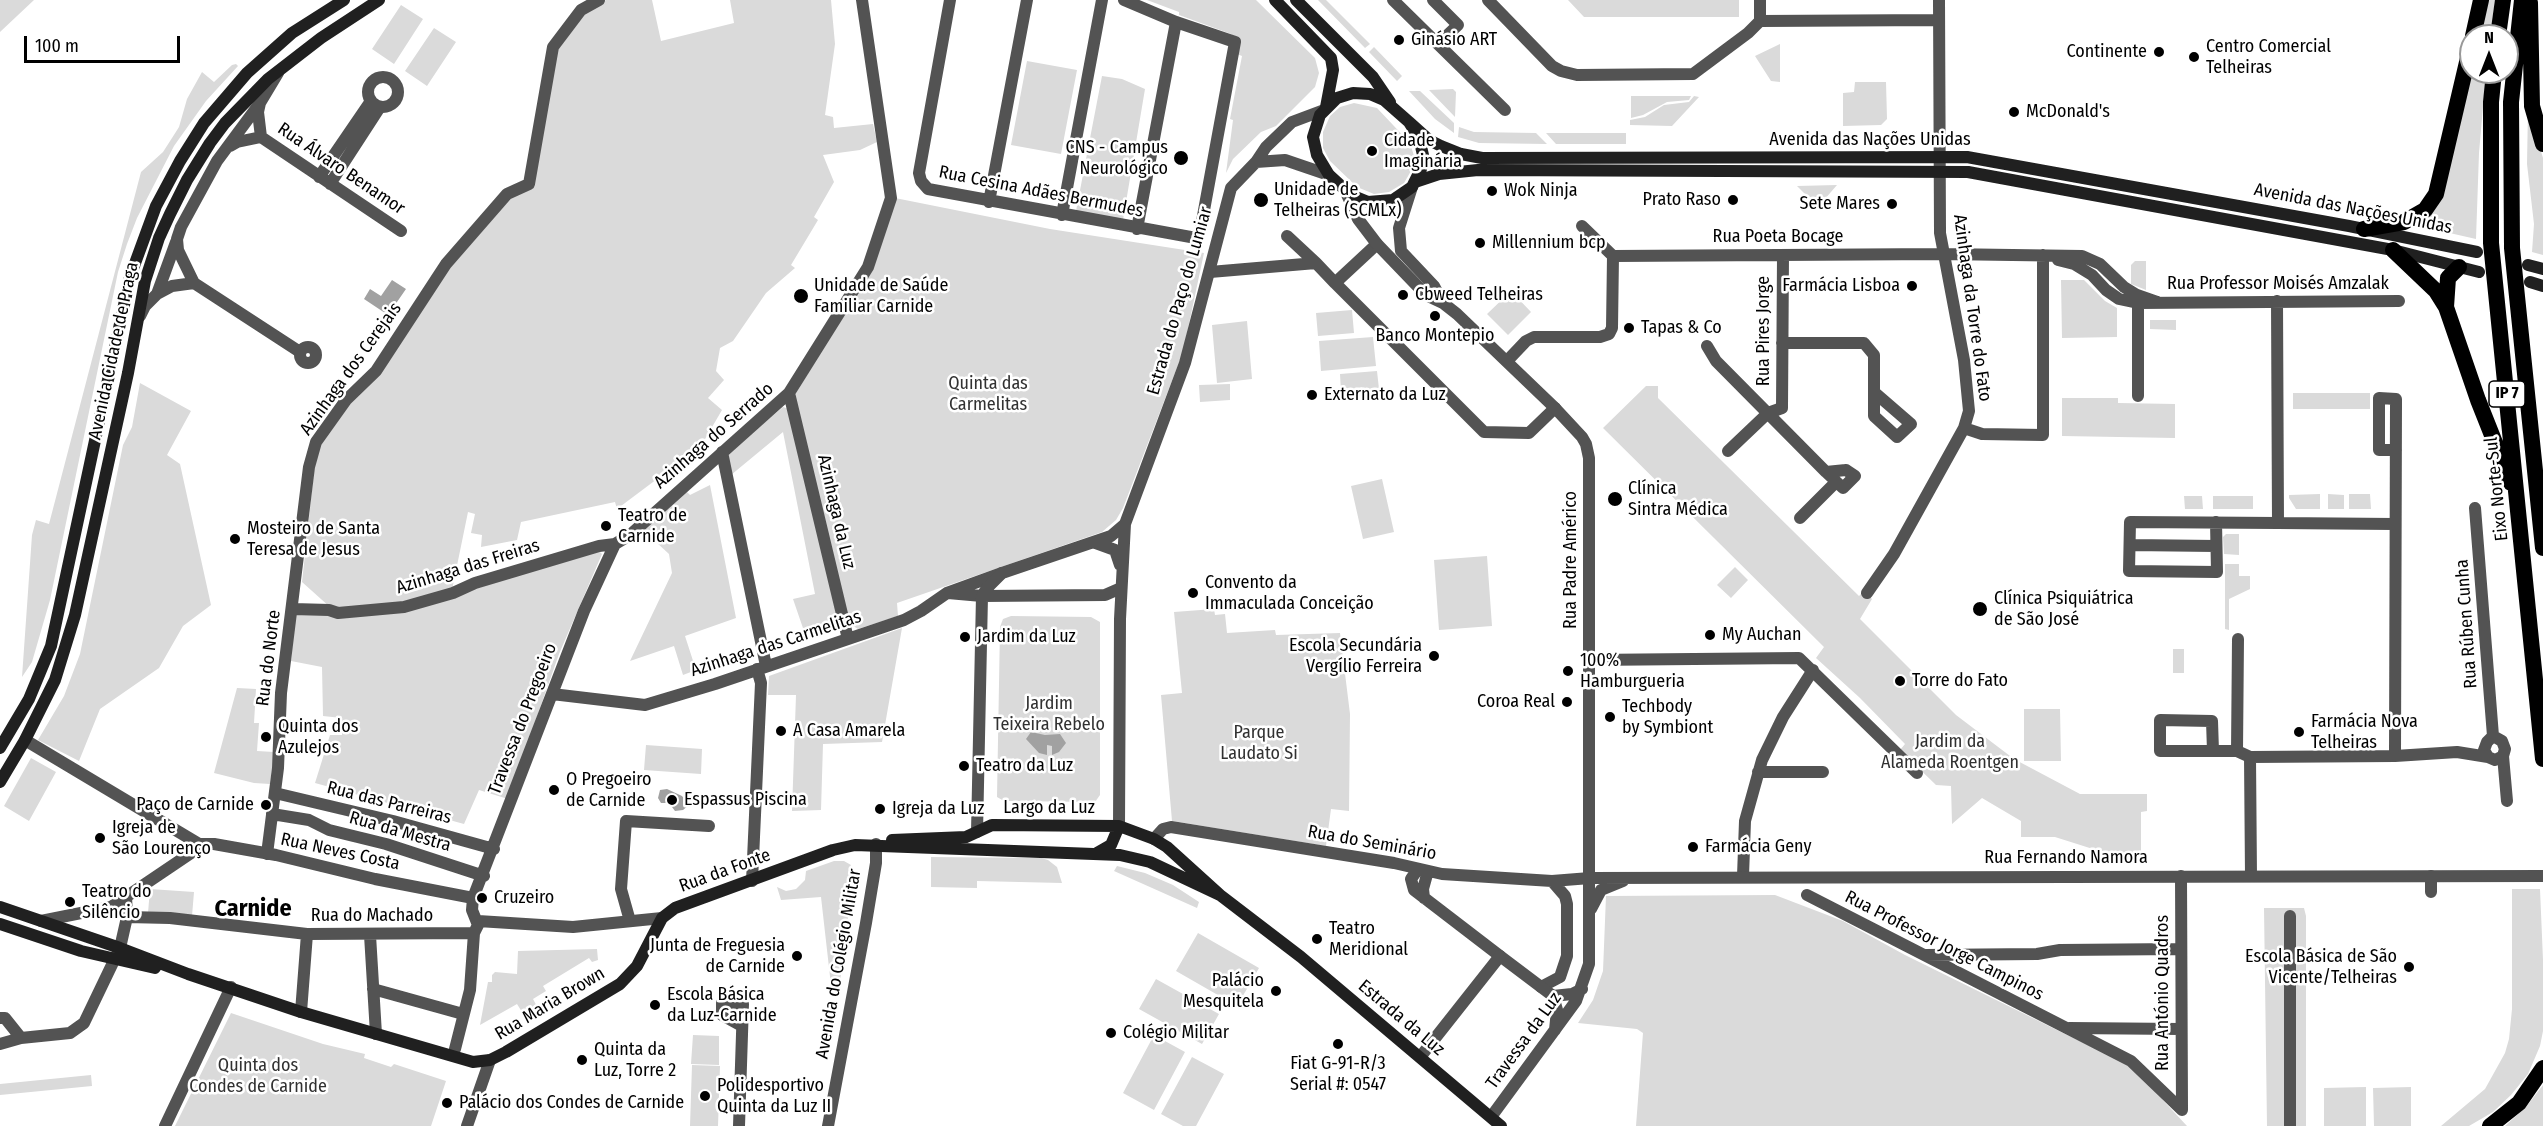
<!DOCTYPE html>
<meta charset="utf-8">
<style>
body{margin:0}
#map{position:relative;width:2543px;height:1126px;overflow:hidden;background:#fff;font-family:"Fira Sans Condensed",sans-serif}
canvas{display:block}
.north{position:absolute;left:2459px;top:24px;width:60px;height:60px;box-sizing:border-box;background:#fff;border:2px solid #999;border-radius:50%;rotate:0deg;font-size:16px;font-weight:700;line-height:24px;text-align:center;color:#000}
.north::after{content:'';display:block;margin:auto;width:21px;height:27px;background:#000;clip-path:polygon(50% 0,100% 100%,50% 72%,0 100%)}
.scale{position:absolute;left:24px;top:36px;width:156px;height:27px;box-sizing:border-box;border:3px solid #000;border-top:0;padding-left:8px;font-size:18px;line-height:21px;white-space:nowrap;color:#000;-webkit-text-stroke:4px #fff;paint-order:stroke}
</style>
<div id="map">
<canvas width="2543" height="1126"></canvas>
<div class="north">N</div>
<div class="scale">100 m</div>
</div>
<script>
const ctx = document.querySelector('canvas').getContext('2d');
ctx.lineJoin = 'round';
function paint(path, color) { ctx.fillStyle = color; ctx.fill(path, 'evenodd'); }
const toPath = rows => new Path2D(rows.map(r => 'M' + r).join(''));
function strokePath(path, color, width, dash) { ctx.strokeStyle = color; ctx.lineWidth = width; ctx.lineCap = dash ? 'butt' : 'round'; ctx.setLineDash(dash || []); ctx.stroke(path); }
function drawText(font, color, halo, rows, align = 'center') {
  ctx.font = font + ' "Fira Sans Condensed",sans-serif'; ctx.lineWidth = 5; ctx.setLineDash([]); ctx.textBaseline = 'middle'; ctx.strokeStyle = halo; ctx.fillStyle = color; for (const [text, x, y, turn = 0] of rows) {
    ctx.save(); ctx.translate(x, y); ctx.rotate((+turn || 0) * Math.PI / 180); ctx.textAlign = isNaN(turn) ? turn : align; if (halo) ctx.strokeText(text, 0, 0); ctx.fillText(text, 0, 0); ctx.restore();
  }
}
paint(toPath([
 [0,0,34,0,0,32],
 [606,0,652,0,661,41,734,23,730,0,831,0,835,44,825,115,833,117,834,128,873,124,877,142,860,150,823,155,834,182,814,217,818,220,791,265,795,268,766,293,733,341,720,348,716,371,724,380,708,398,722,410,701,446,617,509,615,502,521,522,517,540,481,547,482,535,471,533,475,514,468,512,452,590,402,605,331,608,302,582,317,444,456,259,508,199,533,186,556,49,583,14],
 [1147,0,1256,0,1315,58,1319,73,1315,87,1276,126,1261,132,1233,159,1226,173,1233,120,1230,119,1242,56,1237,54,1235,38,1231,34,1179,15,1179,12],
 [1318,0,1326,0,1370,44,1365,48],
 [1568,0,1739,0,1739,17,1584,17],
 [2488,0,2495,0,2490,36,2479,36],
 [401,5,423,19,394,64,372,49],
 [434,28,456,42,427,86,405,71],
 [1780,44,1780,82,1771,81,1755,56],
 [1374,47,1402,76,1397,81,1369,52],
 [1027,61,1077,70,1061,154,1011,145],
 [236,64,238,66,206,101,174,146,137,218,127,244,118,272,50,600,32,662,22,677,32,535,36,520,49,524,141,172,163,152,172,138,179,127,187,99,202,72,214,82,232,65],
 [2471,72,2486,72,2479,153,2476,239,2410,224,2420,220],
 [1102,76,1122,79,1145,89,1123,220,1076,211],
 [1855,82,1886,82,1887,119,1881,125,1843,126,1843,93,1854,92],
 [1453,89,1456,92,1455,117,1429,90],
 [1409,91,1420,91,1454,123,1454,133,1435,119],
 [1631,96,1691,96,1689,100,1667,102,1643,115,1631,118],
 [1694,96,1699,97,1672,126,1630,125,1630,120,1645,117,1664,105,1689,102],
 [1354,103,1377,108,1410,143,1414,156,1411,171,1404,183,1389,192,1374,194,1357,187,1330,161,1323,148,1323,132,1330,116,1340,107],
 [2528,109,2543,158,2543,255,2532,252,2534,224,2527,164],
 [1459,127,1474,132,1536,133,1547,144,1479,143,1458,137],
 [1546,133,1626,133,1626,144,1556,144],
 [1837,185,1818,207,1797,186],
 [895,198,1050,229,1204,253,1183,352,1123,508,1116,520,1102,532,897,603,898,616,858,629,847,622,795,395,868,273],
 [2135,261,2146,261,2146,290,2131,284,2131,265],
 [2061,280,2084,280,2105,301,2117,308,2117,337,2062,338],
 [1511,291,1531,312,1508,335,1487,314],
 [1352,310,1354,333,1318,336,1316,313],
 [2150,320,2176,320,2176,330,2150,329],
 [1247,321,1252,379,1217,383,1212,325],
 [1373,337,1376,366,1321,371,1319,341],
 [1377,371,1379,389,1341,391,1340,374],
 [140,383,191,411,167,455,180,464,211,605,183,626,159,668,100,709,79,761,38,740,64,696,80,654,123,445,132,427],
 [1230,384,1230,400,1200,402,1199,385],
 [1646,386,1658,386,1658,398,1859,596,1864,591,1872,599,1860,619,1956,715,2014,759,2080,794,2147,794,2147,811,2141,812,2141,860,2115,860,2115,856,2055,837,2021,837,2021,821,1982,798,1952,824,1951,786,1936,785,1900,750,1905,744,1860,698,1816,658,1824,647,1603,428],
 [2293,393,2370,393,2370,409,2293,409],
 [2062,398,2118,398,2118,403,2175,404,2175,438,2062,436],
 [783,407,789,409,840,624,805,634,793,599,815,594,783,432,731,475,727,454],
 [1382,479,1394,532,1363,539,1351,486],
 [710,485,736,618,685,636,696,670,683,675,674,646,630,661,672,573,669,554,656,542,638,534,686,491,690,495],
 [2320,494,2320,509,2296,509,2289,498,2289,495],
 [2328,494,2344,495,2344,509,2328,509],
 [2349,494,2370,494,2371,509,2349,509],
 [2184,496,2202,496,2203,509,2185,509],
 [2213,496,2253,496,2253,509,2213,509],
 [2226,534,2239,534,2239,555,2224,554,2223,537],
 [599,551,602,554,559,654,508,799,479,790,464,824,315,783,330,735,342,735,342,718,323,716,322,667,291,661,295,613,405,610],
 [1487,556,1492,626,1439,630,1434,560],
 [2225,564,2239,564,2239,576,2250,576,2250,589,2229,599,2229,630,2225,629],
 [1735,567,1748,580,1731,598,1717,585],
 [1214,609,1215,615,1225,614,1227,633,1275,630,1276,635,1340,633,1350,714,1349,811,1331,809,1326,846,1172,821,1161,695,1182,693,1174,612],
 [1011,616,1091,617,1100,622,1100,795,1095,802,1004,801,997,797,1000,627,1003,619],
 [902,628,882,742,823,744,821,810,792,811,796,695,768,695,769,676],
 [2173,649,2184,649,2184,673,2173,673],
 [237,688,256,689,254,723,259,723,257,751,274,752,270,784,254,783,214,773],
 [2024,709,2060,709,2061,761,2024,761],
 [646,745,702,749,701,774,644,770],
 [31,758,56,772,29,821,4,806],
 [931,857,1041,858,1048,860,1057,867,1062,883,977,881,977,888,931,887],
 [834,861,844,861,851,865,849,868,857,885,840,947,842,969,838,992,832,994,821,897,781,900,777,887,786,891,796,889,805,880,806,871],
 [1117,866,1145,873,1173,885,1199,902,1197,908,1114,871],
 [150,889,194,892,192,916,148,913],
 [2512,889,2540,889,2543,960,2543,1031,2540,1046,2528,1074,2511,1095,2493,1112,2469,1126,2441,1126,2485,1089,2505,1053,2509,1039,2512,1009],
 [1775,895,1843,921,1905,955,2132,1067,2187,1126,1636,1126,1643,1033,1637,1029,1578,1023,1593,1000,1603,971,1606,896],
 [2264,908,2304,908,2306,916,2306,1126,2267,1126],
 [1198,933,1259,968,1237,1006,1176,971],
 [597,949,598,960,592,962,589,958,543,986,546,991,533,999,540,1012,527,1020,517,1004,480,1025,488,982,492,982,492,975,495,972,517,974,518,951],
 [1156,979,1219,1014,1202,1044,1139,1009],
 [231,1013,323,1044,365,1054,364,1058,391,1067,394,1064,446,1081,431,1126,175,1126],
 [693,1035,719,1036,719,1065,691,1064],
 [1154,1035,1185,1052,1154,1110,1123,1093],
 [1192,1057,1224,1074,1196,1126,1183,1126,1161,1114],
 [692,1065,720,1066,718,1126,690,1126],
 [91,1075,92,1086,0,1095,0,1084],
 [2543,1085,2543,1126,2505,1126,2526,1107],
 [2366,1087,2366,1126,2324,1126,2324,1088],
 [2411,1087,2411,1126,2374,1126,2373,1088]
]), '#dadada');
paint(toPath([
 [392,280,406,289,388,315,364,299,370,289,381,296],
 [1031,732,1045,735,1060,734,1066,743,1059,752,1052,755,1052,746,1047,745,1047,755,1039,753,1026,739],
 [667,789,682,796,689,805,683,810,675,811,669,803,661,803,658,798,660,790]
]), '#a1a1a1');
strokePath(toPath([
 [950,0,919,173,921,181,928,189,1196,238,1200,232,1235,42,1176,22,1124,0],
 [1393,0,1505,110],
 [1433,0,1458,25,1438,44],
 [1488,0,1552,66,1561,71,1577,75,1693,74,1748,33,1760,21],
 [1760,0,1760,21],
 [1760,21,1939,20],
 '368 92a15 15 0 1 1 30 0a15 15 0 1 1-30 0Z',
 [261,137,401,231],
 [230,146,237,142,261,137,258,112,260,103,278,73],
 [319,177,371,101],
 [330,184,380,107],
 [989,202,1027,0],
 [1062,215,1102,0],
 [1582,226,1613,256,1943,254,2082,256,2100,264,2124,287,2137,295,2157,302],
 [1137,229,1176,22],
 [1287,236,1316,263],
 [2058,260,2074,264,2092,275,2106,290,2119,299,2138,303,2399,301],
 [1210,272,1316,263,1335,283,1377,244],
 [194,283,300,352],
 [1335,283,1484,432,1529,433,1555,408],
 [157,294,176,242],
 [2277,301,2278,523],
 [140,316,145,306,157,294,172,286,194,283,178,250,177,239,181,227,217,161,260,103],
 [1782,343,1864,343,1874,355,1874,416,1897,437,1911,424,1874,392],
 [1707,346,1716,361,1826,472],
 '300 355a8 8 0 1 1 16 0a8 8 0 1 1-16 0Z',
 [1507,361,1526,341,1534,337,1600,337,1609,334,1612,328,1613,256],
 [789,393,848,639],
 [2138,396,2138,303],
 [1964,428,1982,434,2043,435,2043,255],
 [1728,451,1768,413,1782,408,1783,256],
 [722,452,766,666],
 [1846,470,1855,476,1843,488,1826,472,1846,470],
 [2475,508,2493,736],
 [1800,518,1836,482],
 [2216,522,2217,572,2129,571,2130,522,2278,523,2394,524],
 [2130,545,2216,546],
 [948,593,982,596],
 [1867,593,1894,554,1964,428,1969,411,1964,360,1940,233,1939,0],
 [293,609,329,610,338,613,404,607,453,593,475,583,599,546,615,544,630,535,789,393,868,267,891,198,862,0],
 [1589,660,1799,658,1917,773],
 [552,694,645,705,715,684,904,620,921,611,947,593,1002,573],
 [2493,736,2502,741,2505,749,2503,756,2495,760,2488,757,2484,750,2487,742,2493,736],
 [25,740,199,844],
 [2213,751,2212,721,2160,720,2160,751,2237,751,2250,757,2395,756,2457,752,2488,757],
 [2237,751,2238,639],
 [2395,756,2396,399,2379,398,2379,450,2396,450],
 [2503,756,2507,801],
 [2250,757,2251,876],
 [1758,772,1823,772],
 [275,793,393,821,494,849],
 [272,814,309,820,329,830,386,844,484,876],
 [1154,839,1163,829,1171,827,1394,863,1442,874,1552,881,1590,878],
 [199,844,214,844,276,855,375,879,473,898],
 [267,854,278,768,281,693,309,467,316,442,346,400,376,371,446,264,507,194,529,184,553,47,581,10,599,0],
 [1418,869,1411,879,1414,890,1500,956],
 [1743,876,1745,821,1762,760,1783,717,1813,670],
 [2181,876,2182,1110],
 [2431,876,2431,892],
 [752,881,761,683,757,669],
 [1807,895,2131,1061,2182,1110],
 [1424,898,1423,889,1428,871],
 [127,917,170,918,307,934,474,933],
 [41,921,111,907,194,851,199,844],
 [478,921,573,927,662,918],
 [630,921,621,889,626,821,709,826],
 [370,935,376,1034],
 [1925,955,2037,954,2060,950,2180,949],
 [1541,987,1560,977,1567,956,1567,904,1565,896,1552,881],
 [373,989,463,1014],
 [301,1012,307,934],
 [0,1018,5,1018,21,1038],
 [2069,1028,2181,1029],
 [0,1044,21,1038,70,1033,84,1023,120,948,127,917,126,896],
 [455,1049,470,990,474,933,478,925,472,910,473,898,584,611,615,544],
 [165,1126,231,987],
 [467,1126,490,1060],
 [739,1126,743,1004,722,1003,722,1015,742,1026],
 [2290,1126,2290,916]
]), '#535353', 12);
strokePath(toPath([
 [1256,162,1285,160,1329,175],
 [1412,187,1399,228,1401,251,1434,286,1443,303],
 [1345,190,1358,219,1377,244,1426,295,1443,303,1457,314,1555,408,1582,437,1586,444,1589,458,1589,964,1576,1001,1491,1117],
 [1093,542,1115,550,1120,565],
 [982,596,1105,595,1121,588],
 [1119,826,1120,619,1125,524,1185,363,1231,188,1256,162,1266,147,1292,122,1324,110],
 [977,832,982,596,987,588,1002,573,1111,536,1125,524],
 [1590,878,2543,876],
 [1591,909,1601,890,1623,881],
 [1553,996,1557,1010,1555,1030],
 [1553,996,1572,994,1582,989],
 [1421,1056,1500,956,1553,996],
 [828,1126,866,923,876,863,876,844]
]), '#535353', 12);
strokePath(toPath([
 [1275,0,1331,58,1333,70,1326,107],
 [1296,0,1373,77,1390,102],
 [1353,93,1370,94,1384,100,1409,122,1419,138,1423,155,1421,169,1412,187,1393,200,1368,202,1351,195,1329,175,1317,155,1313,137,1320,115,1337,98,1353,93],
 [1409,122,1429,140,1441,146,1461,154,1482,158,1967,157,2349,226,2477,252],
 [1415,182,1439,174,1478,170,1968,172,2393,250,2479,272],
 [2528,265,2543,269],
 [2530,282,2543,286],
 [0,748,29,699,51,646,130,277,156,206,180,161,204,123,247,73,292,33,344,0],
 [0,782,25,740,55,680,75,615,128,373,145,281,159,238,170,214,187,180,210,143,225,123,268,79,321,38,379,0],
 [892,840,966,837,992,825,1119,826,1154,839,1167,847,1220,895,1301,957,1501,1126],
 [1097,853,1111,845,1119,826],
 [0,907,120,948,188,974,301,1012,473,1062,490,1060,506,1052,620,984,637,966,662,918,675,908,833,850,855,845,1120,855,1150,862,1220,895],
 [0,924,81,951,155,968]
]), '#202020', 12);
strokePath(toPath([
 [2522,0,2511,102,2512,248,2543,548],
 [2530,3,2532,106,2543,144],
 [2473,36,2481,0],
 [2498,36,2503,0],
 [2494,72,2491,102,2491,243,2543,759],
 [2364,229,2404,222,2425,210,2436,194,2471,45],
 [2393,250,2436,291,2446,307,2478,400,2511,483],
 [2446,307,2448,278,2459,267],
 [2490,1126,2519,1103,2543,1068]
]), '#000', 16);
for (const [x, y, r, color] of [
 [1399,40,6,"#000"],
 [2159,52,6,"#000"],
 [2194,57,6,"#000"],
 [2014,112,6,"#000"],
 [1372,151,6,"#000"],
 [1181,158,8,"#000"],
 [1492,191,6,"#000"],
 [1261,200,8,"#000"],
 [1733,200,6,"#000"],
 [1892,204,6,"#000"],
 [1480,243,6,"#000"],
 [1912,286,6,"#000"],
 [1403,295,6,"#000"],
 [801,296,8,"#000"],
 [1435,316,6,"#000"],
 [1629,328,6,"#000"],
 [1312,395,6,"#000"],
 [1615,499,8,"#000"],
 [606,526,6,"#000"],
 [235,539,6,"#000"],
 [1193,593,6,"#000"],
 [1980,609,8,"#000"],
 [1710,635,6,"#000"],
 [965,637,6,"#000"],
 [1434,656,6,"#000"],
 [1568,671,6,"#000"],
 [1900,681,6,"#000"],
 [1567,702,6,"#000"],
 [1610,717,6,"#000"],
 [781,731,6,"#000"],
 [2299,732,6,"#000"],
 [266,737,6,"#000"],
 [964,766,6,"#000"],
 [554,790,6,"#000"],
 [672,800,6,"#000"],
 [266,805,6,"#000"],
 [880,809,6,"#000"],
 [100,838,6,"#000"],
 [1693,847,6,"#000"],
 [482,898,6,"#000"],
 [70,902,6,"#000"],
 [1317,939,6,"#000"],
 [797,956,6,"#000"],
 [2409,967,6,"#000"],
 [1276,991,6,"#000"],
 [655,1005,6,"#000"],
 [1111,1033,6,"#000"],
 [1338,1044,6,"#000"],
 [582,1060,6,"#000"],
 [705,1096,6,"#000"],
 [447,1103,6,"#000"]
]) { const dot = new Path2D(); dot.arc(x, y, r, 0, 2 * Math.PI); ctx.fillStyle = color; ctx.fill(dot); strokePath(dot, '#fff', 2); }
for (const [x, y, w] of [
 [2507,394,36]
]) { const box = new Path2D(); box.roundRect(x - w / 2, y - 13, w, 26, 4.5); ctx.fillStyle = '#fff'; ctx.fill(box); strokePath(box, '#000', 1.5); }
drawText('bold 16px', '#000', null, [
 ["IP 7",2507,394]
]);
drawText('18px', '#000', '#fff', [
 ["Ginásio ART",1411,40],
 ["Centro Comercial",2206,47],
 ["Telheiras",2206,68],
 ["Continente",2147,52,"right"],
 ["McDonald's",2026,112],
 ["Cidade",1384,141],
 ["Imaginária",1384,162],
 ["CNS - Campus",1168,148,"right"],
 ["Neurológico",1168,169,"right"],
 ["Unidade de",1274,190],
 ["Telheiras (SCMLx)",1274,211],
 ["Wok Ninja",1504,191],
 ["Prato Raso",1721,200,"right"],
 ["Sete Mares",1880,204,"right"],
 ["Millennium bcp",1492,243],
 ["Unidade de Saúde",814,286],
 ["Familiar Carnide",814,307],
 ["Farmácia Lisboa",1900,286,"right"],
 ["Cbweed Telheiras",1415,295],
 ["Tapas & Co",1641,328],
 ["Banco Montepio",1435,336,"center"],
 ["Externato da Luz",1324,395],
 ["Clínica",1628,489],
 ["Sintra Médica",1628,510],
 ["Teatro de",618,516],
 ["Carnide",618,537],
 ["Mosteiro de Santa",247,529],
 ["Teresa de Jesus",247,550],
 ["Convento da",1205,583],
 ["Immaculada Conceição",1205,604],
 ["Clínica Psiquiátrica",1994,599],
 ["de São José",1994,620],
 ["My Auchan",1722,635],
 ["Jardim da Luz",977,637],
 ["Escola Secundária",1422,646,"right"],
 ["Vergílio Ferreira",1422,667,"right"],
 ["100%",1580,661],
 ["Hamburgueria",1580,682],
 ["Torre do Fato",1912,681],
 ["Coroa Real",1555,702,"right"],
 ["Techbody",1622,707],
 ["by Symbiont",1622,728],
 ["Farmácia Nova",2311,722],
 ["Telheiras",2311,743],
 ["Quinta dos",278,727],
 ["Azulejos",278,748],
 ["A Casa Amarela",793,731],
 ["Teatro da Luz",976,766],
 ["O Pregoeiro",566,780],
 ["de Carnide",566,801],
 ["Espassus Piscina",684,800],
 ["Paço de Carnide",254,805,"right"],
 ["Igreja da Luz",892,809],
 ["Igreja de",112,828],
 ["São Lourenço",112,849],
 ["Farmácia Geny",1705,847],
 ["Teatro do",82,892],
 ["Silêncio",82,913],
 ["Cruzeiro",494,898],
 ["Teatro",1329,929],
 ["Meridional",1329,950],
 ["Junta de Freguesia",785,946,"right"],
 ["de Carnide",785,967,"right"],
 ["Escola Básica de São",2397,957,"right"],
 ["Vicente/Telheiras",2397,978,"right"],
 ["Palácio",1264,981,"right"],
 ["Mesquitela",1264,1002,"right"],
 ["Escola Básica",667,995],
 ["da Luz-Carnide",667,1016],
 ["Colégio Militar",1123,1033],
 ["Quinta da",594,1050],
 ["Luz, Torre 2",594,1071],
 ["Fiat G-91-R/3",1338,1064,"center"],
 ["Serial #: 0547",1338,1085,"center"],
 ["Polidesportivo",717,1086],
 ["Quinta da Luz II",717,1107],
 ["Palácio dos Condes de Carnide",459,1103]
], 'left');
drawText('18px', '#000', '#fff', [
 ["Avenida das Nações Unidas",1870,140],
 ["Rua Álvaro Benamor",341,169,34],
 ["Rua Cesina Adães Bermudes",1041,192,11],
 ["Avenida das Nações Unidas",2353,209,11],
 ["Rua Poeta Bocage",1778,237],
 ["Rua Professor Moisés Amzalak",2278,284],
 ["Estrada do Paço do Lumiar",1180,301,-74],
 ["Azinhaga da Torre do Fato",1972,308,82],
 ["Rua Pires Jorge",1764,331,-90],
 ["Avenida Cidade de Praga",114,351,-78],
 ["Azinhaga dos Cerejais",351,369,-54],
 ["Azinhaga do Serrado",714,436,-41],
 ["Eixo Norte-Sul",2497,489,-96],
 ["Azinhaga da Luz",836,512,77],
 ["Rua Padre Américo",1571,560,-90],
 ["Azinhaga das Freiras",468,567,-17],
 ["Rua Rúben Cunha",2467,624,-94],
 ["Azinhaga das Carmelitas",776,644,-18],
 ["Rua do Norte",269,658,-83],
 ["Travessa do Pregoeiro",523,719,-69],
 ["Rua das Parreiras",389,803,14],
 ["Largo da Luz",1049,808],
 ["Rua da Mestra",400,832,16],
 ["Rua do Seminário",1372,843,10],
 ["Rua Neves Costa",340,852,12],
 ["Rua Fernando Namora",2066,858],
 ["Rua da Fonte",725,871,-20],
 ["Rua do Machado",372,916],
 ["Rua Professor Jorge Campinos",1944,946,27],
 ["Avenida do Colégio Militar",839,964,-80],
 ["Rua António Quadros",2163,993,-90],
 ["Rua Maria Brown",550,1004,-31],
 ["Estrada da Luz",1401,1018,40],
 ["Travessa da Luz",1524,1041,-54]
]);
drawText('18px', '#313131', '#fff', [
 ["Quinta das",988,384],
 ["Carmelitas",988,405],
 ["Jardim",1049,704],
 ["Teixeira Rebelo",1049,725],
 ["Parque",1259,733],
 ["Laudato Si",1259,754],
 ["Jardim da",1950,742],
 ["Alameda Roentgen",1950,763],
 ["Quinta dos",258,1066],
 ["Condes de Carnide",258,1087]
]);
drawText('bold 24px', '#000', '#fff', [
 ["Carnide",253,909]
]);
</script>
